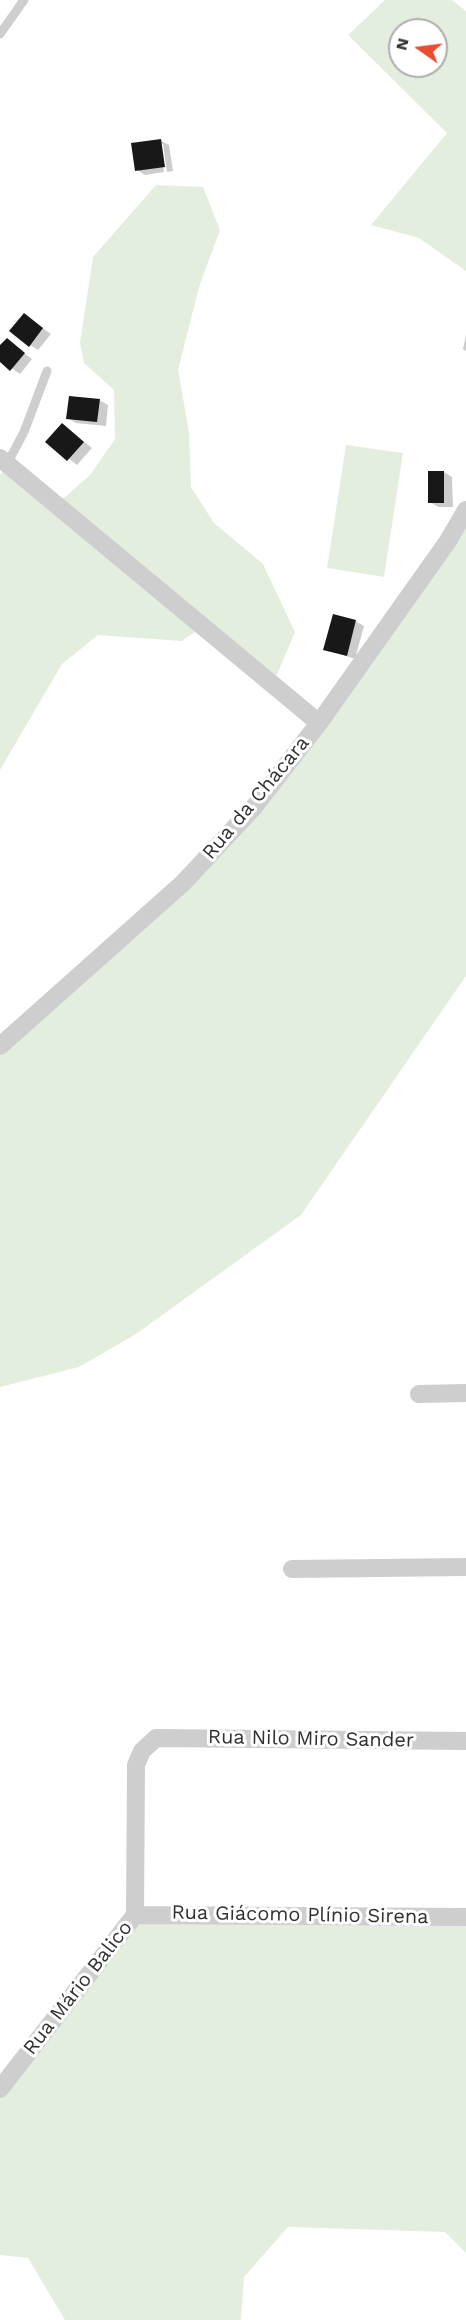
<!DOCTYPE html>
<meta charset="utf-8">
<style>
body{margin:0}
#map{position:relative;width:466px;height:2320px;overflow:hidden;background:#fff;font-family:"Work Sans",sans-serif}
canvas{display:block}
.north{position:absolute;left:388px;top:18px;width:60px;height:60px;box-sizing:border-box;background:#fff;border:2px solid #adadad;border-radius:50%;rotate:284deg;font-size:16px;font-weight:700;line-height:24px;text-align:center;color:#313131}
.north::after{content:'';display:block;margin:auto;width:21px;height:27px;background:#eb4b30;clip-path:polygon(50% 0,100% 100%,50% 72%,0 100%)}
</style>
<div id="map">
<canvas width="466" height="2320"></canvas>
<div class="north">N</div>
</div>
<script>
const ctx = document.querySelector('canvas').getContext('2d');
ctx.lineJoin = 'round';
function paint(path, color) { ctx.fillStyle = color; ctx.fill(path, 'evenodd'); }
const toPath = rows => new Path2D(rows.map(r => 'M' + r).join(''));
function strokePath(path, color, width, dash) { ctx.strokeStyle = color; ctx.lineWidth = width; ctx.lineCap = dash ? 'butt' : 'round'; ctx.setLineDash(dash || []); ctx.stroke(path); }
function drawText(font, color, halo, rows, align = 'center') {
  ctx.font = font + ' "Work Sans",sans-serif'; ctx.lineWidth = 6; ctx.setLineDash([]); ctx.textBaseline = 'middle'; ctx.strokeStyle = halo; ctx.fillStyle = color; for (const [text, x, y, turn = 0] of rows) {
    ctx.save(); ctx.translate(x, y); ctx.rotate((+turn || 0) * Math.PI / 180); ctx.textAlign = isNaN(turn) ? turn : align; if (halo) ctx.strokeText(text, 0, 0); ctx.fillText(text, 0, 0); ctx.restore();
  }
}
paint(toPath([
 [385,0,452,0,466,11,466,271,419,238,371,225,447,133,348,35],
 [400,30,436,30,436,66,400,66],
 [156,185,203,187,220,230,199,287,178,370,189,432,191,487,214,523,263,564,295,632,273,684,204,626,182,641,98,635,62,664,0,770,0,475,7,464,56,505,90,475,115,439,114,390,84,363,80,343,93,257],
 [346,445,403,453,384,577,327,568],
 [466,510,466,976,301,1215,136,1334,79,1367,0,1387,0,1046,254,807],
 [135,1915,466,1917,466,2253,445,2232,288,2227,244,2277,241,2320,65,2320,28,2258,0,2255,0,2089]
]), '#e4eedf');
paint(toPath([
 [160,140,169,145,173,171,167,172,163,144,160,144,164,172,145,175,137,170],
 [24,315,51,334,38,350,30,345],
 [466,335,466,351,463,349],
 [7,340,32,359,20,374,0,360,0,348],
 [99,400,108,405,106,426,76,423,68,418],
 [62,424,92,448,77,465,48,442],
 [444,472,452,477,453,507,438,507,430,502],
 [355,621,364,626,355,659,325,649]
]), '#0003');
paint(toPath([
 [161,139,165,167,135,171,131,143],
 [24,313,43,328,29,347,9,331],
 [7,338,25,353,10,371,0,362,0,345],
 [69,396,100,399,97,422,66,419],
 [62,423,84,442,67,461,45,442],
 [428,471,444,471,444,503,428,503],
 [333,614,356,620,347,656,323,650]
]), '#181818');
strokePath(toPath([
 [0,34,24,0],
 [7,464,24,432,47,371]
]), '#cecece', 9);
strokePath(toPath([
 [0,458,319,723],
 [0,1046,183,883,254,807,319,723,448,541,466,510],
 [419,1394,466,1393],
 [292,1569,466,1567],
 [135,1915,136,1765,142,1751,156,1738,466,1741],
 [135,1915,466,1917],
 [0,2089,135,1915]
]), '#cecece', 18);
drawText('20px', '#313131', '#fff', [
 ["Rua da Chácara",256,798,-50],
 ["Rua Nilo Miro Sander",311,1739,1],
 ["Rua Giácomo Plínio Sirena",300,1915,1],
 ["Rua Mário Balico",78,1988,-52]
]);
</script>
